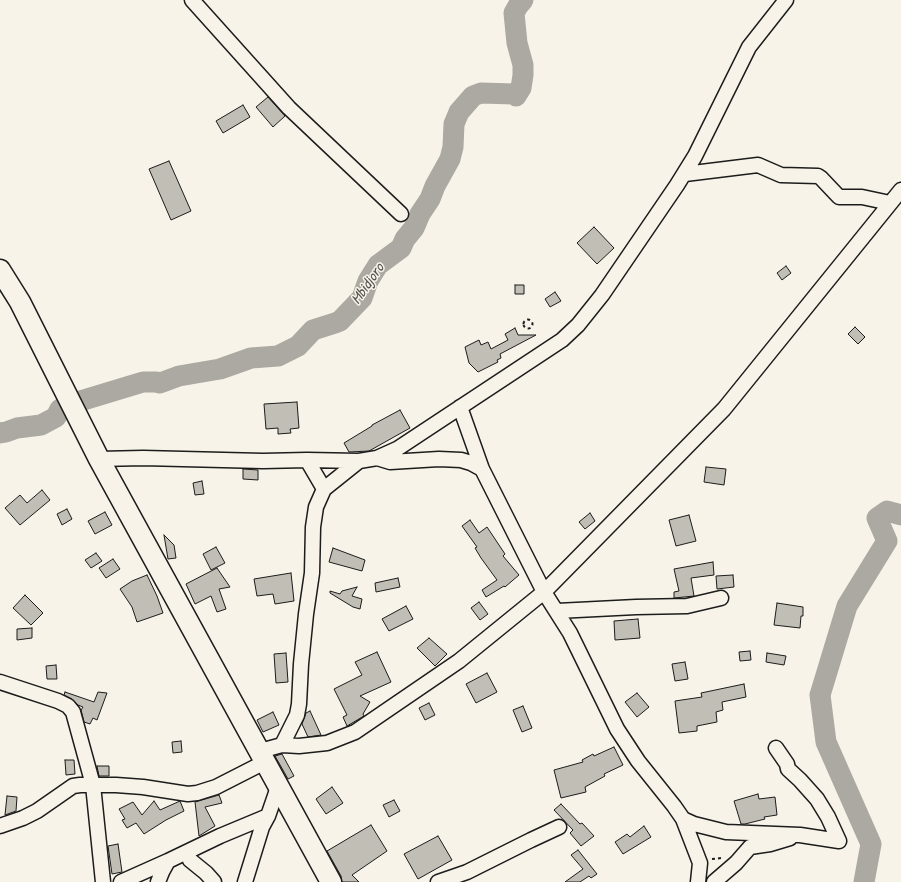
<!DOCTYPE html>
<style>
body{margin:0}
canvas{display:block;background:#f7f3e8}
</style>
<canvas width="901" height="882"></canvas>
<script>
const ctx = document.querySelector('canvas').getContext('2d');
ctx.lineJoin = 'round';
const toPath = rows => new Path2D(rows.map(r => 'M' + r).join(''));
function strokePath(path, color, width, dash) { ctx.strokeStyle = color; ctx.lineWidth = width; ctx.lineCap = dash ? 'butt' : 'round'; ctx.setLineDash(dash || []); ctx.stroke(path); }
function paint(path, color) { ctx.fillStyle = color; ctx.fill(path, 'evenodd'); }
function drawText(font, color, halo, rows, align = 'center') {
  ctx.font = font + ' "Patrick Hand",sans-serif'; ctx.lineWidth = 3; ctx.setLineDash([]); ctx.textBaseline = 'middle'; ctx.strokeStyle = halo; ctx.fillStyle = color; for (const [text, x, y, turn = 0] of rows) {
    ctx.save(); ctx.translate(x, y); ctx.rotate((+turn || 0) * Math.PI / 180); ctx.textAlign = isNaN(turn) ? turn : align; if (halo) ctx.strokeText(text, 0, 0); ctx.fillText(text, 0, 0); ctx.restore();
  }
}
strokePath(toPath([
 [0,433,6,432,17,428,41,425,56,417,60,409,67,405,143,382,156,382,160,383,179,376,220,369,251,358,278,356,298,346,313,330,335,323,340,321,362,298,368,281,378,265,401,248,405,239,414,228,420,214,430,199,435,186,450,159,453,147,454,124,459,112,473,96,481,93,514,94,516,96,521,88,523,75,523,65,517,43,514,13,518,6,523,0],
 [864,882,871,844,826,742,820,695,847,606,887,541,877,518,887,511,901,515]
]), '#aca9a2', 21);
const building = toPath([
 [268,97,285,116,273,127,256,107,268,97],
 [243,105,250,117,223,133,216,121,243,105],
 [169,161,191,211,171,220,149,169,169,161],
 [594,227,614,248,597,264,577,243,594,227],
 [786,266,791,273,782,280,777,273,786,266],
 [515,285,524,285,524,294,515,294,515,285],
 [555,292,561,301,550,307,545,299,555,292],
 [855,327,865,337,858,344,848,334,855,327],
 [515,328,518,335,536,335,500,354,501,358,497,360,498,362,478,372,469,363,465,347,479,340,481,345,488,342,491,349,508,340,505,334,515,328],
 [297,402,299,428,290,429,291,433,278,434,278,428,266,429,264,404,297,402],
 [400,410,410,428,369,451,349,452,344,443,372,426,372,425,400,410],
 [706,467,726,469,724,485,704,482,706,467],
 [243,469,258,470,258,480,243,479,243,469],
 [202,481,204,494,195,495,193,483,202,481],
 [42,490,50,500,20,525,5,508,20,495,27,503,42,490],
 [67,509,72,519,62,525,57,514,67,509],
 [105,512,112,525,95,534,88,521,105,512],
 [590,513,595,521,585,529,579,522,590,513],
 [689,515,696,541,676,546,669,520,689,515],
 [470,520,479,533,487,527,505,554,503,556,519,575,505,587,504,586,486,597,482,590,497,580,481,558,475,548,477,547,462,526,470,520],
 [164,535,174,545,176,558,168,559,164,535],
 [216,547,225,563,211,570,203,554,216,547],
 [333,548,365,560,362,571,329,562,333,548],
 [96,553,102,561,91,568,85,560,96,553],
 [113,559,120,569,106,578,99,568,113,559],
 [713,562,714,575,691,578,694,596,674,598,674,592,679,591,674,569,713,562],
 [217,568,230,587,219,589,226,609,217,612,211,596,195,604,186,584,217,568],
 [291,573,294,601,275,604,273,594,257,596,254,579,291,573],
 [147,575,157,596,163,613,137,622,132,607,120,589,132,581,147,575],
 [733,575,734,587,717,589,716,576,733,575],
 [398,578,400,587,376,592,375,583,398,578],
 [357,587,352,596,362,599,360,609,353,607,330,593,330,591,340,594,342,591,357,587],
 [25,595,43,613,31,625,13,608,25,595],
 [479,602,488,614,480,620,471,608,479,602],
 [777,603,803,607,803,616,801,616,800,628,774,625,777,603],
 [406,606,413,619,389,631,382,619,406,606],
 [638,619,640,638,615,640,614,621,638,619],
 [32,628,32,638,17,640,17,629,32,628],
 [429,638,447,654,435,666,417,648,429,638],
 [750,651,751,660,740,661,739,652,750,651],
 [377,652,391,682,360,696,370,702,363,714,364,716,347,726,343,717,347,715,334,689,362,675,355,662,377,652],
 [286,653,288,682,276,683,274,654,286,653],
 [767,653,786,656,784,665,766,662,767,653],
 [685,662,688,679,675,681,672,664,685,662],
 [56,665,57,679,47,679,46,666,56,665],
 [487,673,497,692,476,703,466,684,487,673],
 [744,684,746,697,722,702,723,710,716,712,717,722,697,726,697,731,679,733,675,701,702,697,701,693,744,684],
 [65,692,94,702,98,692,107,693,97,720,93,718,90,724,84,722,81,710,83,707,78,705,72,699,64,695,65,692],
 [637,693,649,707,637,717,625,702,637,693],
 [429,703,435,715,425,720,419,708,429,703],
 [523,706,532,728,522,732,513,710,523,706],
 [310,711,321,735,308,737,302,724,306,713,310,711],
 [273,712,279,725,263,732,257,720,273,712],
 [181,741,182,752,173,753,172,742,181,741],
 [614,747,623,765,604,774,605,776,585,787,586,792,561,798,554,770,583,762,582,760,593,754,594,756,614,747],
 [282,754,294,776,288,779,275,756,282,754],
 [65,760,74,760,75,774,66,775,65,760],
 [97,766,109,766,109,776,99,776,97,766],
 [332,787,343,803,326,814,316,799,332,787],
 [758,794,759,799,775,797,777,815,764,817,765,819,745,824,741,824,734,801,758,794],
 [219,795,222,803,205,807,215,826,199,836,195,802,219,795],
 [7,796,17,797,16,811,5,815,7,796],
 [394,800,400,811,389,817,383,805,394,800],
 [154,801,160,810,180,801,184,811,166,820,144,834,136,823,127,828,122,820,125,819,119,809,133,802,142,815,154,801],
 [561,804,580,824,582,823,594,836,581,846,570,833,573,830,554,810,561,804],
 [371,825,387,851,352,875,359,882,342,882,341,876,327,851,371,825],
 [644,826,651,837,623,854,615,842,627,834,630,837,644,826],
 [438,836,452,860,418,879,404,854,438,836],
 [118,844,122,872,112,874,108,846,118,844],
 [578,850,597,874,591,878,589,876,580,882,565,882,583,869,571,855,578,850]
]);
paint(building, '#c0beb5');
strokePath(building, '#1c1c1c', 1);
const street = toPath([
 [192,0,289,108,401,214],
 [685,174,758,165,781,175,818,176,821,178,839,197,862,197,890,203],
 [460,407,482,469,544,592,570,633,617,729,638,761,674,806,683,819,700,863,698,882],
 [377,458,390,462,439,459,461,460,471,463,482,469],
 [99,459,143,458,263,461,307,460,359,461,377,458,397,449,562,340,578,325,602,295,677,185,695,156,749,47,786,0],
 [307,460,324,489],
 [557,611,636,607,687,606,721,598],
 [0,682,58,701,68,706,73,712,93,785,103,882],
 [282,745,297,715,299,704,301,664,306,614,312,573,313,527,316,507,324,489,359,461],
 [776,748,787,764,788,769,800,780,817,799,828,817,839,841],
 [260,751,282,745,299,746,327,743,355,732,459,661,544,592,724,409,901,190],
 [683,819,694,824,726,832,800,835,839,841],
 [0,826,23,818,37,811,73,786,80,785,116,785,143,787,188,794,197,793,216,787,265,762],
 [187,852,190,860,206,873,214,882],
 [121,882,168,861,220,836,268,816],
 [158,882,162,872,168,861],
 [245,882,262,827,268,816,278,787],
 [438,882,467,872,531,840,559,827],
 [714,882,736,863,750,847,770,844,790,838]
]);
const secondary = toPath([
 [0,270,20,302,99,459,331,882]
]);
strokePath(street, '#1c1c1c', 17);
strokePath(secondary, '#1c1c1c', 23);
strokePath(toPath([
 '523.5 324a4.5 4.5 0 1 1 9 0a4.5 4.5 0 1 1-9 0Z',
 [712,859,722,858]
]), '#1c1c1c', 2, [3, 3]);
strokePath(street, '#f7f3e8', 14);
strokePath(secondary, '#f7f3e8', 20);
drawText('italic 15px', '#565452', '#f7f3e8', [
 ["Mbidjoro",368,284,-55]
]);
</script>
